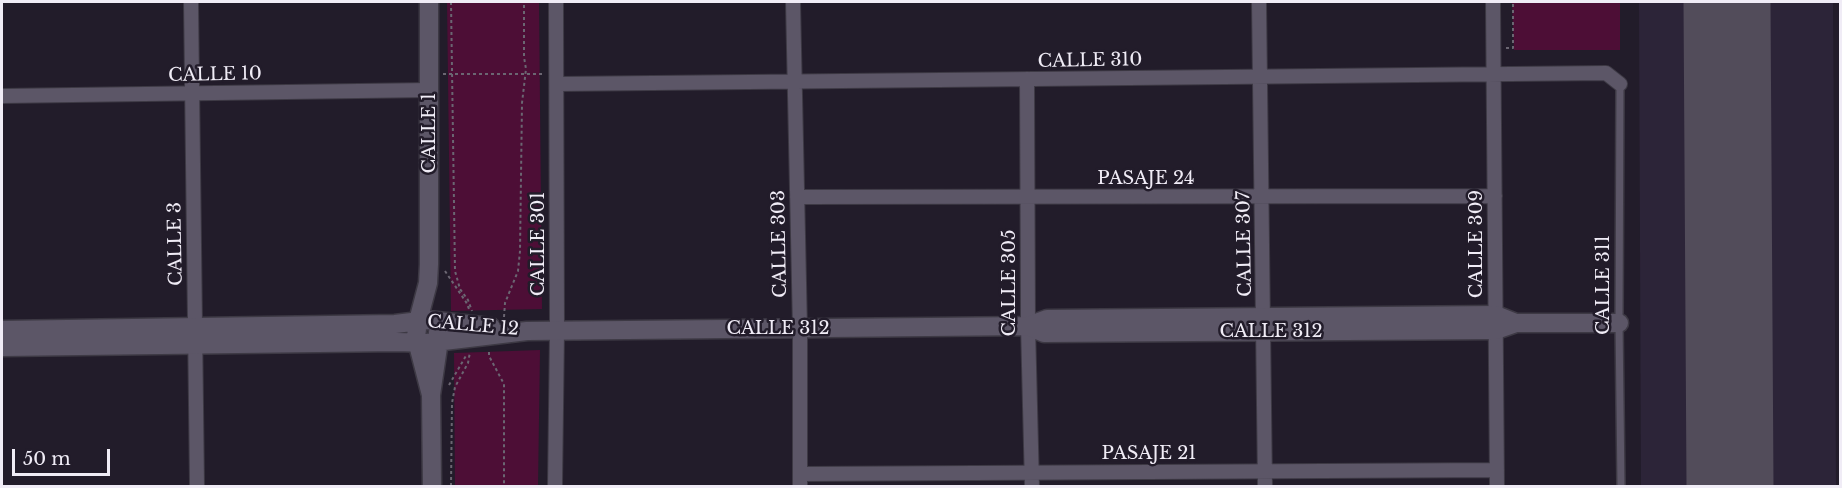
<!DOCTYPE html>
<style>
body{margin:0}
#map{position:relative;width:1842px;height:488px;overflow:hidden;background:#221c2a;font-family:"Libre Baskerville",serif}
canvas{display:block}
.frame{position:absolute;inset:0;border:3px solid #f0ecf6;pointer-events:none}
.scale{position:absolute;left:12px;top:449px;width:98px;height:27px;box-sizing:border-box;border:3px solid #f0ecf6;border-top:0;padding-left:8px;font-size:18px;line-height:21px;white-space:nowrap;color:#f0ecf6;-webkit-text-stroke:4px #221c2a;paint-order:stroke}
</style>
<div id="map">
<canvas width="1842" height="488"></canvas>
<div class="frame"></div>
<div class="scale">50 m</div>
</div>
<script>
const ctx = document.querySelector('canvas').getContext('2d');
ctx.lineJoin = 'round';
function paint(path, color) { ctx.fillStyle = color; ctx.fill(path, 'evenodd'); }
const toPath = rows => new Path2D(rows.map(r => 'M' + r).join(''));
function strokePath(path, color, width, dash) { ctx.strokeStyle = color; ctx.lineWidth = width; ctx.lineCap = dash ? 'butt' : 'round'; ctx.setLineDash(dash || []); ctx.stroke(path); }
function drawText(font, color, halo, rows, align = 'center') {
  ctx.font = font + ' "Libre Baskerville",serif'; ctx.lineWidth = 5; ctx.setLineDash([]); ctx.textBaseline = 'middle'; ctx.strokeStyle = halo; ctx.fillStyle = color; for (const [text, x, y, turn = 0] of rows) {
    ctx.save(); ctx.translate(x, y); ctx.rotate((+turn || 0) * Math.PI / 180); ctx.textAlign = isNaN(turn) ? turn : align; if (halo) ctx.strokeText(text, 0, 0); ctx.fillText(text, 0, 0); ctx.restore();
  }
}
paint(toPath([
 [1639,2,1833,2,1836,486,1641,486]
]), '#2c2438');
paint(toPath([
 [447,2,539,2,542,309,451,311],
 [1512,2,1620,2,1620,50,1514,50],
 [540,350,538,486,455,486,454,353]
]), '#4d0e36');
strokePath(toPath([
 [1727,2,1730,486]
]), '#524c5a', 87);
const service = toPath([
 [1620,84,1619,323,1621,486]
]);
const minor = toPath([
 [191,2,197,486],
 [793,2,800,329,800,486],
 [1259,2,1265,486],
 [1493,2,1497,486],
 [1027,79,1028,326,1032,486],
 [557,84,1606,73,1620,84],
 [2,96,430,90],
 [797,197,1495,196],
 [800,474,1497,470],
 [555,486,557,331,556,2]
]);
const tertiary = toPath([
 [429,2,429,264,428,283,418,321,416,337,431,395],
 [1028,326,1044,333,1496,330,1516,323,1619,323],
 [2,330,395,324,428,320,491,327],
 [2,347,397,342,427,343,527,331,1028,326,1047,319,1496,315,1516,323],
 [432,486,431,395,438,347,438,332]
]);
strokePath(service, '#3d3944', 10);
strokePath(minor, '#3d3944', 16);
strokePath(tertiary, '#3d3944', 21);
strokePath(toPath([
 [451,2,455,271,460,289,468,300,472,311],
 [1506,48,1513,48,1513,2],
 [443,74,542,74],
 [445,271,466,302,469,309],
 [504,317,505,303,518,271,520,251,522,103,526,69,524,57,524,2],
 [489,352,489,356,504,384,504,486],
 [449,385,467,354],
 [451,486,452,403,455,387,468,363,470,352]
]), '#6b6672', 2, [3, 3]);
strokePath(service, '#5c5667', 7);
strokePath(minor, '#5c5667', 14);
strokePath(tertiary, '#5c5667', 18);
drawText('18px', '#f0ecf6', '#221c2a', [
 ["CALLE 310",1090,61,-1],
 ["CALLE 10",215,75,-1],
 ["CALLE 1",430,133,-90],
 ["PASAJE 24",1146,179],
 ["CALLE 3",176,244,-91],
 ["CALLE 301",539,244,-90],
 ["CALLE 303",780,244,-91],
 ["CALLE 307",1245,244,-91],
 ["CALLE 309",1477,244,-90],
 ["CALLE 305",1010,283,-90],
 ["CALLE 311",1604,285,-90],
 ["CALLE 12",473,326,5],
 ["CALLE 312",778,329],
 ["CALLE 312",1271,332],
 ["PASAJE 21",1149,454]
]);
</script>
